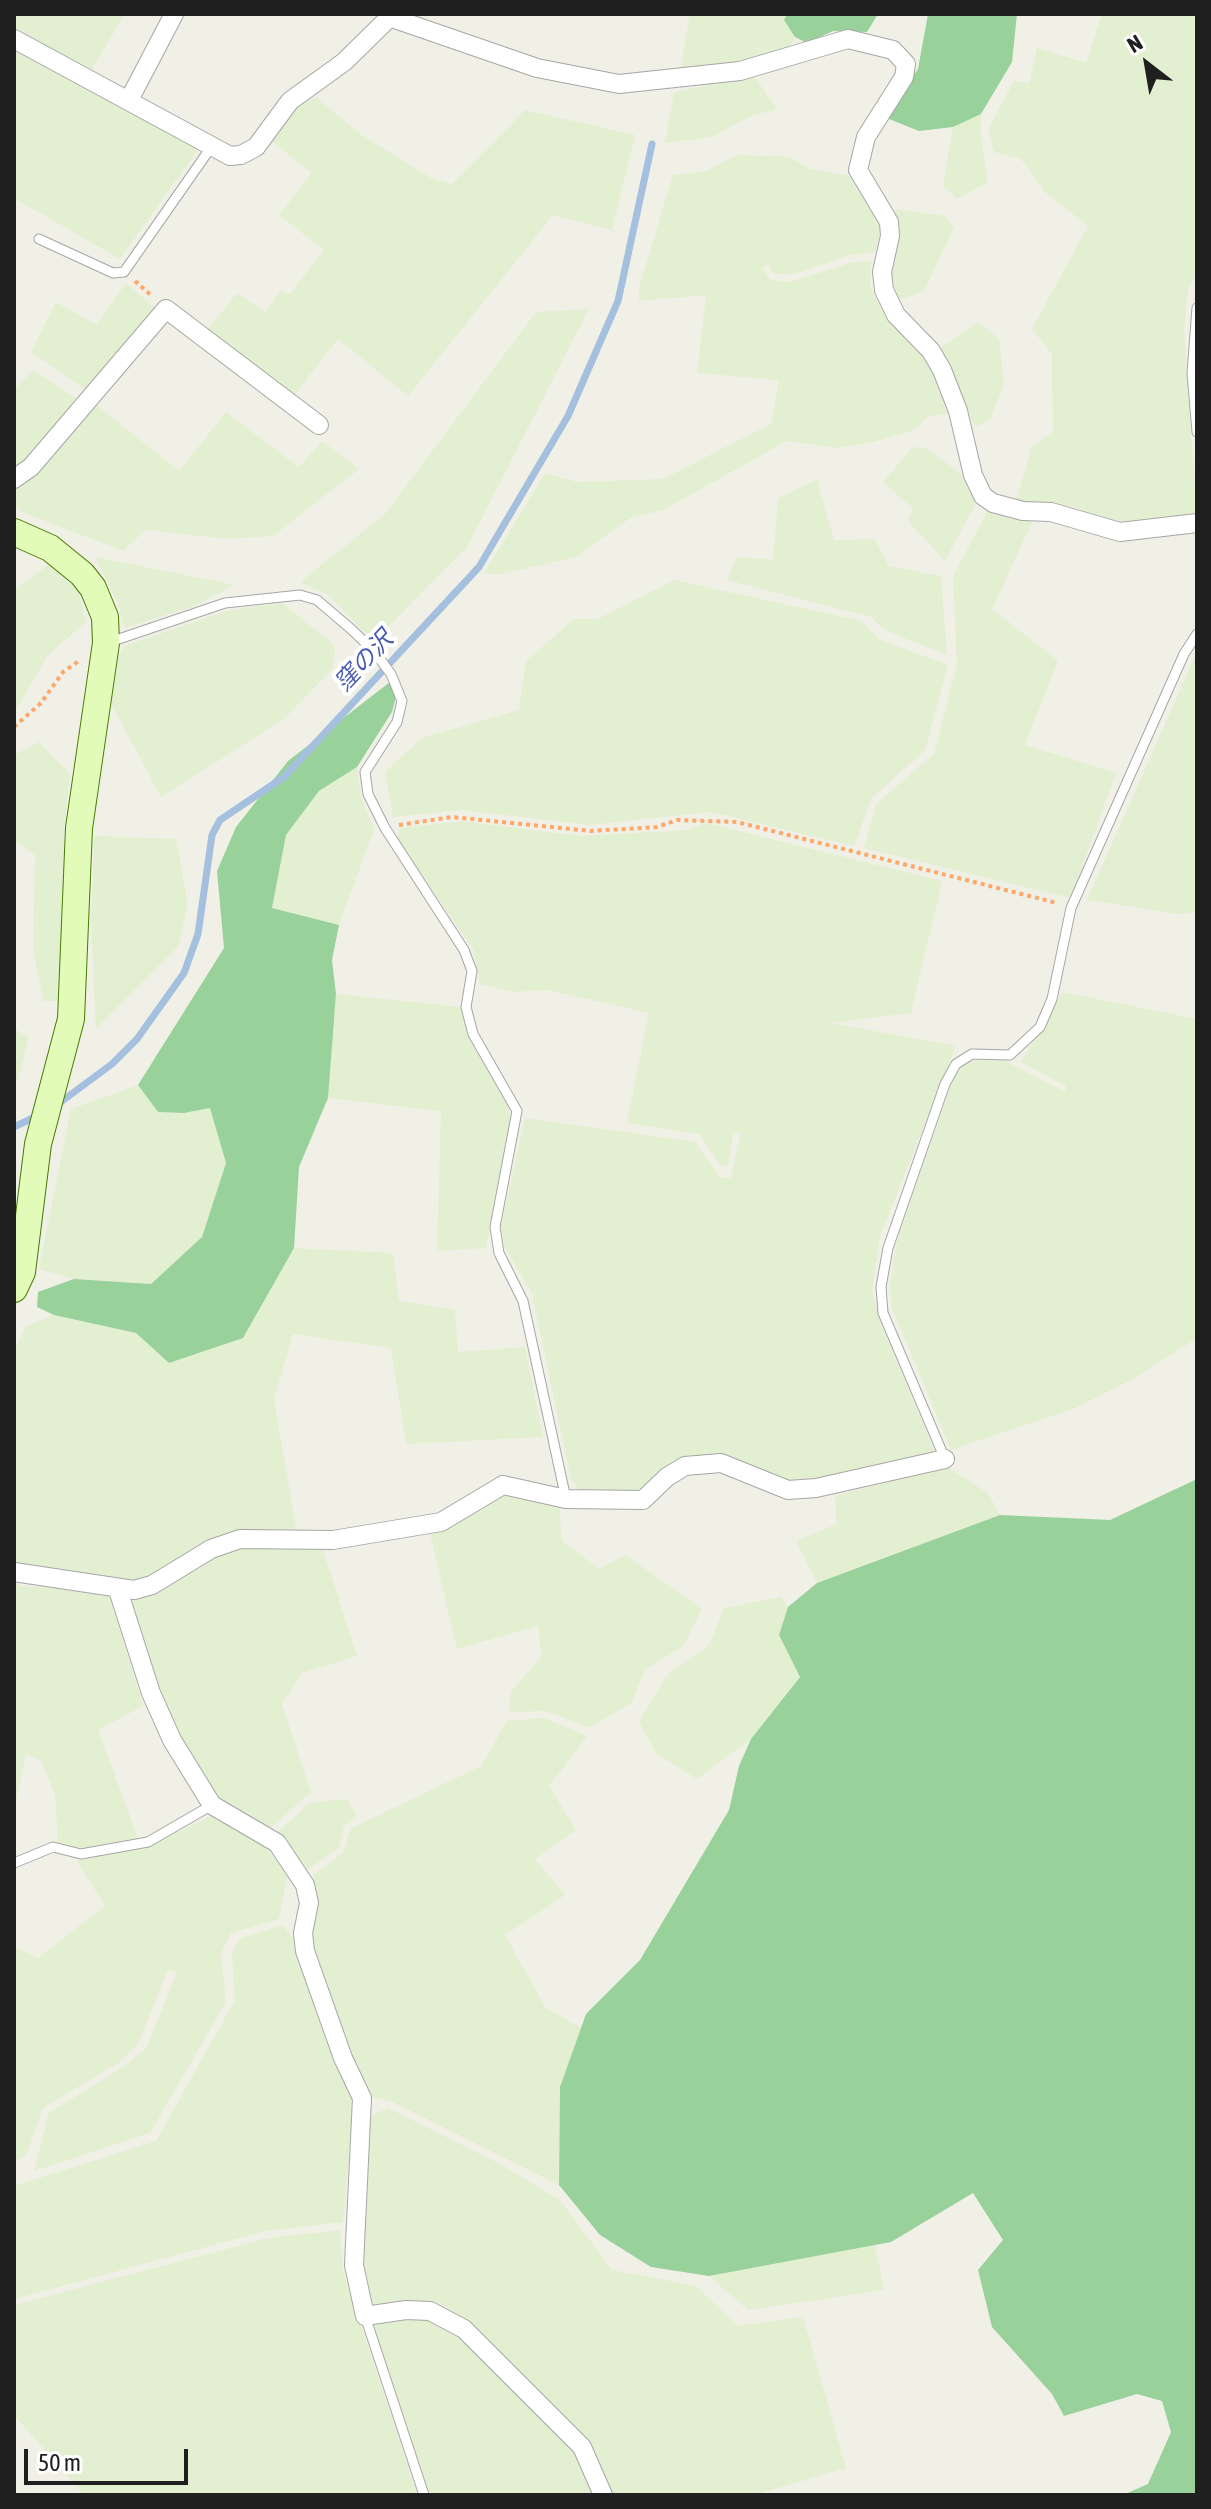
<!DOCTYPE html>
<meta charset="utf-8">
<style>
body{margin:0}
#map{position:relative;width:1211px;height:2509px;overflow:hidden;background:#f0f0e6;font-family:"Asap Condensed",sans-serif}
canvas{display:block}
.frame{position:absolute;inset:0;border:16px solid #1f1f1f;pointer-events:none}
.north{position:absolute;left:1107px;top:24px;width:80px;height:80px;-webkit-text-stroke:6px #fff;paint-order:stroke;rotate:329deg;font-size:22px;font-weight:700;line-height:32px;text-align:center;color:#1f1f1f}
.north::after{content:'';display:block;margin:auto;width:28px;height:36px;background:#1f1f1f;clip-path:polygon(50% 0,100% 100%,50% 72%,0 100%)}
.scale{position:absolute;left:24px;top:2449px;width:164px;height:36px;box-sizing:border-box;border:4px solid #1f1f1f;border-top:0;padding-left:10px;font-size:24px;line-height:28px;white-space:nowrap;color:#1f1f1f;-webkit-text-stroke:6px #fff;paint-order:stroke}
</style>
<div id="map">
<canvas width="1211" height="2509"></canvas>
<div class="frame"></div>
<div class="north">N</div>
<div class="scale">50 m</div>
</div>
<script>
const ctx = document.querySelector('canvas').getContext('2d');
ctx.lineJoin = 'round';
function paint(path, color) { ctx.fillStyle = color; ctx.fill(path, 'evenodd'); }
const toPath = rows => new Path2D(rows.map(r => 'M' + r).join(''));
function strokePath(path, color, width, dash) { ctx.strokeStyle = color; ctx.lineWidth = width; ctx.lineCap = dash ? 'butt' : 'round'; ctx.setLineDash(dash || []); ctx.stroke(path); }
function drawText(font, color, halo, rows, align = 'center') {
  ctx.font = font + ' "Asap Condensed","Noto Sans JP",sans-serif'; ctx.lineWidth = 8; ctx.setLineDash([]); ctx.textBaseline = 'middle'; ctx.strokeStyle = halo; ctx.fillStyle = color; for (const [text, x, y, turn = 0] of rows) {
    ctx.save(); ctx.translate(x, y); ctx.rotate((+turn || 0) * Math.PI / 180); ctx.textAlign = isNaN(turn) ? turn : align; if (halo) ctx.strokeText(text, 0, 0); ctx.fillText(text, 0, 0); ctx.restore();
  }
}
paint(toPath([
 [14,14,125,14,92,69,14,34],
 [690,14,787,14,785,20,795,37,789,48,726,68,680,72],
 [1102,14,1197,14,1197,271,1188,290,1184,331,1197,514,1139,526,1109,523,1075,507,1016,501,1032,446,1053,432,1052,354,1032,329,1088,226,1046,193,1021,159,994,152,988,129,1014,81,1029,83,1037,48,1086,63],
 [14,49,199,148,120,259,14,198],
 [754,76,777,109,751,116,711,137,665,143,674,92],
 [316,97,360,134,431,178,452,184,525,110,635,135,612,230,553,215,408,396,338,339,293,397,208,329,237,293,265,312,281,290,290,294,324,250,279,215,312,173,270,140,292,108],
 [981,114,981,138,988,182,957,199,943,186,953,127],
 [737,155,790,157,810,169,849,176,881,227,875,252,851,255,791,275,773,273,767,264,763,269,770,280,791,282,853,262,871,261,870,287,886,317,925,354,948,414,929,416,915,430,870,443,837,448,787,441,663,510,630,518,576,557,497,575,484,573,545,473,577,482,663,479,771,424,779,380,697,373,706,295,639,301,639,288,673,175,704,172],
 [894,209,945,216,954,227,924,291,899,300,888,273,897,238],
 [126,283,155,308,85,389,31,352,56,302,96,325],
 [589,309,467,547,383,632,365,633,329,595,300,582,385,514,536,312],
 [978,322,999,339,1004,385,990,420,975,427,939,349],
 [33,370,76,398,20,470,14,472,14,389],
 [94,403,179,471,226,412,299,467,322,441,359,469,273,536,227,539,145,530,123,551,22,512,14,504,14,486],
 [913,447,928,449,961,474,976,503,945,561,908,521,913,509,883,482],
 [817,480,834,540,875,539,889,566,941,576,947,655,886,631,871,617,727,580,737,557,773,560,778,498],
 [990,507,1032,522,992,609,1058,661,1025,745,1116,773,1071,898,864,848,876,804,934,754,957,663,953,576],
 [95,557,235,585,194,606,125,628,117,601],
 [49,564,79,592,86,622,48,655,14,713,14,590],
 [674,580,862,621,880,640,948,665,925,750,871,799,854,846,711,812,589,825,462,810,393,817,385,772,422,738,519,710,526,661,574,619,598,619],
 [282,603,335,645,333,668,284,719,161,797,109,700,117,659,124,646,226,611],
 [1197,652,1197,912,1179,914,1087,900],
 [39,742,70,774,64,832,64,1001,43,1001,33,948,35,855,14,840,14,755],
 [357,767,361,797,374,829,339,925,272,908,286,835,319,791],
 [462,821,582,836,688,830,707,823,942,881,911,1013,830,1023,956,1046,880,1236,872,1291,881,1324,936,1455,815,1482,782,1480,724,1457,643,1492,581,1492,571,1479,532,1293,505,1248,501,1227,525,1118,695,1142,720,1177,730,1179,741,1133,733,1132,728,1166,720,1165,699,1134,627,1123,649,1013,548,990,513,992,480,984,473,949,397,839,400,828],
 [94,836,176,839,188,905,178,947,96,1029,91,923],
 [1062,992,1197,1019,1197,1338,1133,1379,1073,1409,951,1450,892,1308,890,1285,896,1243,954,1077,964,1064,977,1060,1005,1061,1065,1092,1066,1086,1021,1062],
 [336,994,461,1007,471,1043,508,1105,511,1127,486,1248,437,1251,441,1111,328,1098],
 [14,1029,29,1037,18,1081,14,1080],
 [138,1085,158,1112,184,1113,210,1108,226,1163,202,1237,151,1284,74,1279,39,1269,71,1109],
 [294,1248,393,1253,399,1301,455,1310,458,1352,525,1347,543,1437,406,1444,391,1348,293,1334,274,1399,297,1534,232,1535,195,1547,145,1582,123,1585,21,1571,14,1559,14,1349,27,1326,54,1315,136,1333,169,1363,243,1338],
 [947,1467,988,1493,1000,1515,817,1583,796,1541,837,1524,835,1496],
 [504,1493,560,1507,561,1540,599,1569,626,1555,702,1609,684,1645,644,1671,632,1703,588,1728,547,1711,509,1712,511,1692,542,1656,538,1626,457,1649,430,1533],
 [243,1541,322,1547,357,1656,302,1673,282,1704,311,1792,267,1831,215,1799,166,1711,127,1599],
 [14,1581,21,1586,94,1590,109,1594,143,1706,98,1730,138,1838,82,1850,58,1842,55,1794,41,1761,26,1754,14,1812],
 [781,1597,788,1607,779,1635,800,1676,751,1739,697,1779,656,1753,639,1722,667,1675,710,1644,724,1608],
 [544,1718,587,1736,549,1786,576,1830,535,1859,565,1895,505,1935,545,2007,581,2028,560,2087,559,2185,393,2102,372,2097,349,2057,312,1952,316,1902,313,1875,343,1853,350,1829,481,1766,507,1721],
 [346,1799,357,1816,344,1826,339,1848,306,1871,276,1834,309,1803],
 [212,1816,263,1843,287,1876,279,1919,231,1933,221,1954,226,2002,150,2133,34,2171,49,2113,125,2066,146,2048,177,1973,168,1969,138,2044,120,2062,43,2108,26,2156,14,2161,14,1950,16,1948,38,1958,105,1906,77,1861,146,1847],
 [283,1925,298,1945,354,2099,343,2222,265,2231,14,2299,14,2186,156,2141,235,2000,232,1953,239,1939],
 [388,2108,498,2163,560,2200,612,2270,696,2286,738,2326,803,2317,846,2468,754,2495,612,2495,586,2441,512,2364,447,2307,411,2300,372,2306,361,2265,367,2118],
 [340,2230,343,2271,417,2495,84,2495,14,2415,14,2305,269,2238],
 [875,2245,884,2290,748,2310,709,2276],
 [408,2316,438,2319,463,2336,574,2448,594,2495,430,2495,373,2325]
]), '#e3efd1');
paint(toPath([
 [787,14,878,14,867,32,833,31,807,43,795,37,784,20],
 [928,14,1017,14,1012,62,981,114,953,127,919,131,889,119,896,100,918,69],
 [390,682,398,689,392,712,357,767,319,791,286,835,272,908,339,925,332,960,336,994,328,1098,299,1167,294,1248,243,1338,169,1363,136,1333,54,1315,37,1307,38,1292,74,1279,151,1284,202,1237,226,1163,210,1108,184,1113,158,1112,138,1085,224,948,217,871,236,827,288,761],
 [1197,1479,1197,2495,1123,2495,1148,2484,1171,2432,1162,2401,1137,2394,1064,2416,1052,2394,992,2327,978,2270,1003,2240,973,2193,891,2242,709,2276,651,2267,600,2235,559,2185,560,2087,586,2014,640,1960,729,1810,739,1766,751,1739,800,1677,779,1635,788,1607,817,1583,1000,1515,1110,1520]
]), '#99d19b');
strokePath(toPath([
 [58,1104,112,1064,137,1039,184,973,198,934,212,835,220,820,284,777,479,567,568,416,618,301,652,144],
 [14,1127,37,1116]
]), '#a5bfdf', 7);
const lane = toPath([
 [39,239,113,273,124,272,212,146],
 [1197,308,1192,373,1197,432],
 [110,642,225,603,300,595,317,600,351,629,374,651,391,674,402,701,397,722,365,772,368,794,385,828,464,950,472,971,466,1007,473,1034,517,1111,495,1227,499,1253,523,1301,566,1499],
 [945,1459,883,1313,881,1287,888,1248,945,1084,956,1064,972,1054,1010,1055,1040,1027,1052,999,1071,908,1184,654,1197,634],
 [14,1863,53,1847,81,1854,148,1842,212,1805],
 [365,2316,424,2495]
]);
const street = toPath([
 [392,18,537,68,619,84,740,71,848,39,893,50,906,64,904,77,866,137,858,170,889,222,890,236,882,272,884,290,896,315,931,351,942,370,958,411,973,475,983,496,993,503,1023,511,1051,512,1120,532,1197,523],
 [14,39,230,156,241,155,256,147,290,101,344,62,393,14],
 [129,100,174,14],
 [14,479,31,467,166,309,319,425],
 [14,1572,134,1590,152,1585,211,1549,240,1539,333,1540,441,1522,503,1485,566,1499,643,1500,667,1477,685,1466,721,1463,788,1490,816,1488,945,1459],
 [118,1590,151,1693,172,1740,212,1805,277,1843,305,1885,309,1903,303,1933,305,1951,343,2058,362,2098,354,2265,365,2316,406,2310,430,2311,464,2329,582,2447,603,2495]
]);
const secondary = toPath([
 [14,532,50,548,82,574,93,588,105,617,106,643,79,828,71,1019,38,1144,22,1272,14,1289]
]);
strokePath(lane, '#a6a6a6', 11);
strokePath(street, '#a6a6a6', 20);
strokePath(secondary, '#477b02', 28);
strokePath(toPath([
 [135,281,152,296],
 [14,727,41,703,63,672,79,661],
 [399,825,452,817,591,831,657,827,677,820,737,822,1057,903]
]), '#fda86a', 4, [4, 4]);
strokePath(lane, '#fff', 9);
strokePath(street, '#fff', 18);
strokePath(secondary, '#e3fbb9', 26);
drawText('italic 24px', '#495cb2', '#fff', [
 ["窪の沢",364,661,-47]
]);
</script>
